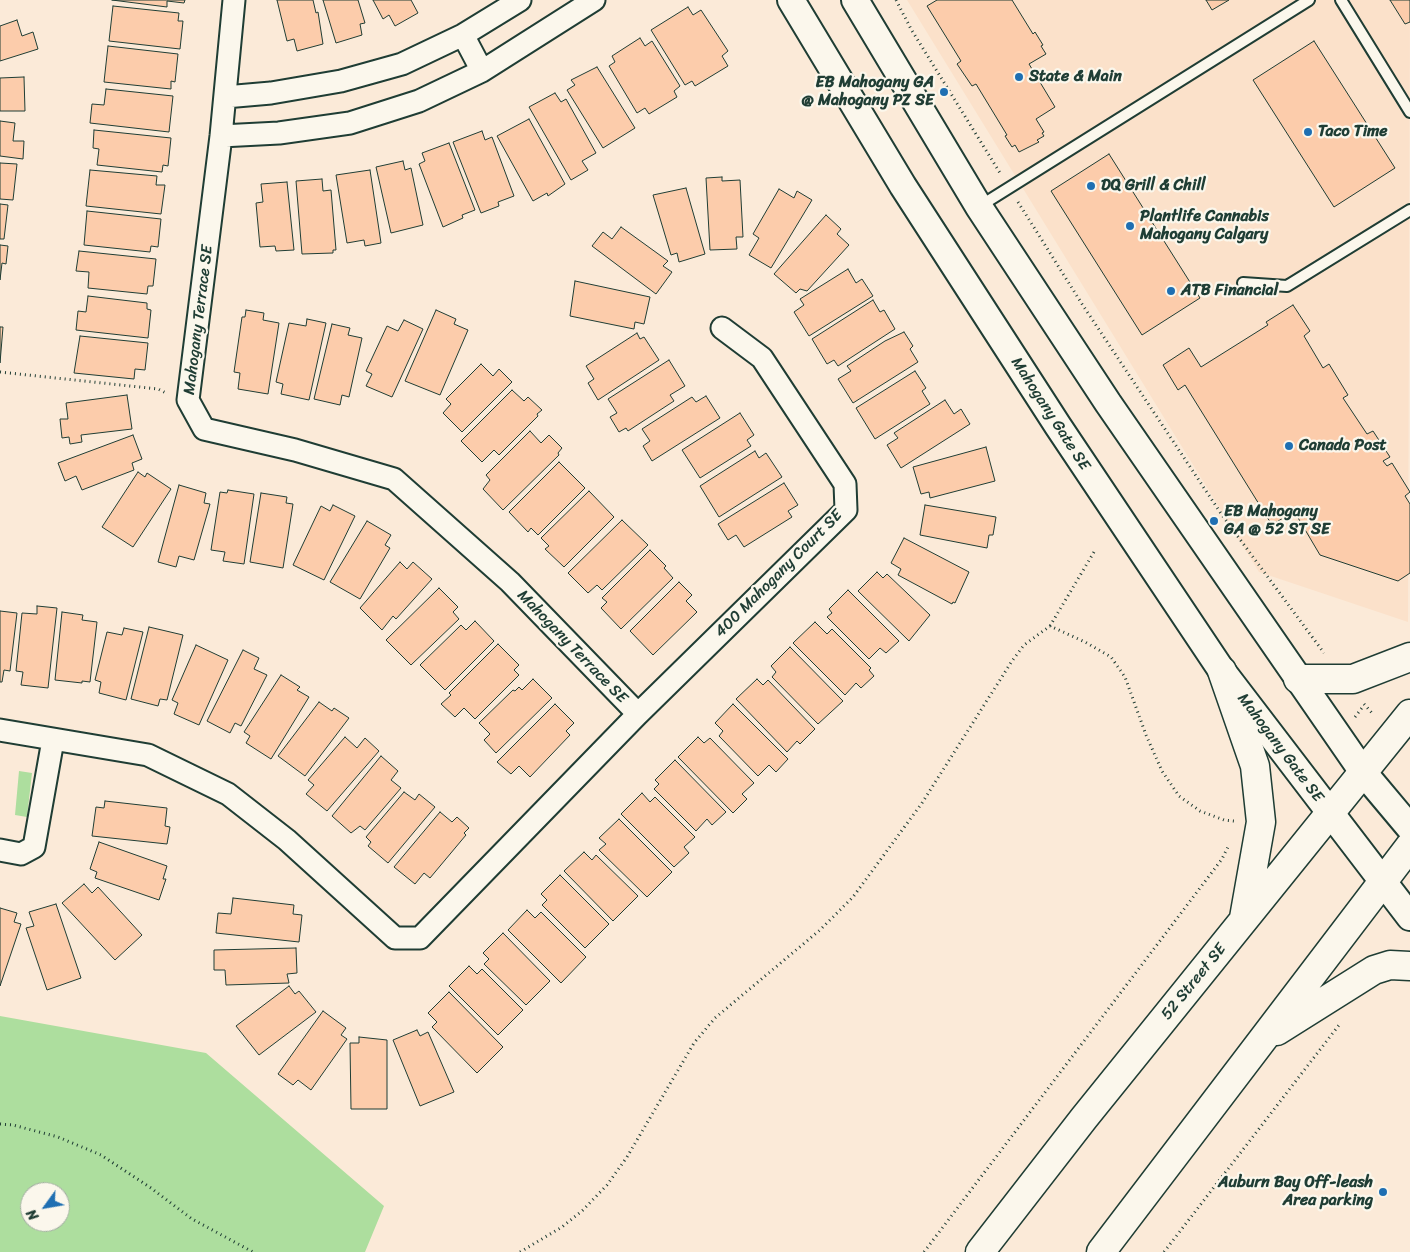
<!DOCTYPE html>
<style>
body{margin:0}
#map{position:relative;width:1410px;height:1252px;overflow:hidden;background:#fbead8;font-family:Sriracha,sans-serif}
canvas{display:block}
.north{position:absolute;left:20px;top:1182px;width:50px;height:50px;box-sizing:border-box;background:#fbf7ec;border:1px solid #a3ada2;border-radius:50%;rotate:238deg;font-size:14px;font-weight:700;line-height:20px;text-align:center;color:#1f3d34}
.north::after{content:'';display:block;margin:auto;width:18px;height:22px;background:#1f6fb2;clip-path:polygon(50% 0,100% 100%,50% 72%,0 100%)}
</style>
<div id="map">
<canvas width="1410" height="1252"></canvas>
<div class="north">N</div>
</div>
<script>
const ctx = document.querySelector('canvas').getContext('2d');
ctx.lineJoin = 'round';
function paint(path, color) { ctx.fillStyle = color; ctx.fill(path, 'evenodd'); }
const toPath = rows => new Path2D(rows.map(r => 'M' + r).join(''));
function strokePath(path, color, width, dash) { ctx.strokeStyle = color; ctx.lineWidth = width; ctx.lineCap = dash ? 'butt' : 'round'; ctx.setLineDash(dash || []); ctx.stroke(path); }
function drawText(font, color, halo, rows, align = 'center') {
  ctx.font = font + ' Sriracha,sans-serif'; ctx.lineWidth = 4.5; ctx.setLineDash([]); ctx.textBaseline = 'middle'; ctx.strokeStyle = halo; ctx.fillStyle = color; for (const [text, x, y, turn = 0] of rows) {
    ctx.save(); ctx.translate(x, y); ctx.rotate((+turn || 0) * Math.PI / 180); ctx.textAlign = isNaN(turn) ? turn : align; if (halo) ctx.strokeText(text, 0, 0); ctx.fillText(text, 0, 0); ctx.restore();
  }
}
paint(toPath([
 [907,0,1410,0,1408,622,1259,572]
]), '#fbe1ca');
paint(toPath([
 [19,771,32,773,27,817,15,815],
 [0,1016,206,1053,384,1206,365,1252,0,1252],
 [30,1192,60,1192,60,1222,30,1222]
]), '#adde9e');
const building = toPath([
 [112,0,185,0,184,3,167,1,167,7,112,0],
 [277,0,313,0,316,13,318,12,323,44,297,51,294,39,287,41,277,0],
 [323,0,358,0,365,23,360,24,362,35,336,43,323,0],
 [373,0,411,0,418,13,395,26,389,15,383,19,373,0],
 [937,0,1012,0,1033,34,1035,32,1043,45,1041,46,1046,54,1029,64,1055,107,1036,119,1044,132,1042,133,1044,136,1037,140,1039,142,1019,152,1015,145,1012,147,1005,136,1007,135,976,84,972,86,957,64,961,61,927,6,937,0],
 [1206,0,1229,0,1212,10,1206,0],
 [1390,0,1410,0,1410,22,1405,24,1390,0],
 [113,6,179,13,178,21,183,21,180,49,109,41,113,6],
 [688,7,693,15,701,10,728,51,722,56,728,66,695,86,692,81,685,85,651,30,688,7],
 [17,20,22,36,33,32,38,49,0,61,0,26,17,20],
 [640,38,645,46,652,41,680,86,674,91,677,97,649,114,645,108,637,113,609,66,615,62,612,56,640,38],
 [1314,41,1395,168,1334,207,1253,80,1314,41],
 [108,46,178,54,175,82,171,81,171,89,104,82,108,46],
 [597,67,635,128,603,148,567,90,575,85,571,80,597,67],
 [24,77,25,111,0,111,0,78,24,77],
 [106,89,173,96,169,132,90,123,92,104,104,105,106,89],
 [555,93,561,102,566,99,596,153,582,161,588,170,571,180,529,107,555,93],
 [529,119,565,184,548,196,547,193,533,201,497,136,529,119],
 [0,121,15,123,13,141,24,141,23,159,0,156,0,121],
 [94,130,171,138,168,166,163,165,162,172,97,165,99,149,93,148,94,130],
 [482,131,485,140,492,137,514,196,498,202,499,206,481,213,453,142,482,131],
 [449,143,475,210,462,215,463,218,443,227,419,164,425,161,422,153,449,143],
 [1109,154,1200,298,1142,335,1051,191,1109,154],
 [403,161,405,170,411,168,423,225,391,233,376,167,403,161],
 [0,163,17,164,13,200,0,199,0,163],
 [90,170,157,176,156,185,165,185,161,214,86,206,90,170],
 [370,170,381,243,365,246,364,240,347,243,336,175,370,170],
 [722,177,722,181,740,180,743,237,736,237,737,249,710,250,706,178,722,177],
 [322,179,323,191,331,190,336,250,333,250,333,253,302,254,296,181,322,179],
 [287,182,294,250,276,251,275,246,260,247,256,203,263,202,261,184,287,182],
 [686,188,705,254,679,262,677,253,671,255,653,195,686,188],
 [779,189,794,198,797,191,812,200,771,268,749,255,759,238,753,234,779,189],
 [0,204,8,205,4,239,0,239,0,204],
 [87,211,161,219,158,247,151,246,150,252,84,245,87,211],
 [826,215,841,229,837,234,849,245,807,291,800,289,796,293,774,274,826,215],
 [621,227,668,261,663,266,672,272,656,294,592,246,603,232,612,239,621,227],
 [0,245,8,246,6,264,2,263,0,280,0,245],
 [79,251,156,259,153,286,148,286,147,294,88,288,89,272,76,271,79,251],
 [848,269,856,283,862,279,873,296,809,336,794,312,804,305,800,299,848,269],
 [575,281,650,297,644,324,635,322,634,329,570,316,575,281],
 [88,296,147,303,147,309,151,310,148,338,76,330,78,311,86,312,88,296],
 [873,300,880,312,884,310,895,329,838,366,834,360,827,364,812,339,873,300],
 [1293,305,1310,331,1304,336,1323,368,1329,364,1348,395,1343,398,1367,434,1373,431,1390,457,1383,461,1387,466,1392,463,1410,492,1405,496,1410,504,1410,573,1398,581,1320,555,1294,511,1272,525,1185,385,1178,390,1163,365,1189,348,1201,367,1268,325,1266,322,1293,305],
 [246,310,264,313,263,320,279,323,268,394,238,389,240,373,234,372,242,317,245,317,246,310],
 [436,310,456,319,454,324,468,330,440,395,405,381,436,310],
 [307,319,326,323,309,400,281,394,283,384,276,382,289,323,306,326,307,319],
 [404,320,423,329,392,397,366,386,372,374,366,371,387,326,398,331,404,320],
 [332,324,350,328,348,335,362,338,349,397,342,395,340,405,314,399,332,324],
 [0,327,3,327,0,363,0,327],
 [904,332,913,346,910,349,918,362,853,403,838,379,851,371,847,366,885,341,904,332],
 [637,333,640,339,644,337,659,360,598,400,588,383,594,379,586,366,637,333],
 [80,336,148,343,145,370,135,369,134,379,74,373,80,336],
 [669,360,685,386,670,395,674,401,628,431,626,428,619,432,610,417,617,413,608,399,669,360],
 [481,364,493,376,499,369,512,382,462,432,443,413,451,404,446,399,481,364],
 [915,371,926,388,922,391,930,404,875,439,856,408,915,371],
 [512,390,524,401,528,397,542,410,537,414,538,416,499,455,494,450,482,462,461,441,512,390],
 [127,395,132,429,81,435,82,442,70,444,69,437,62,438,60,419,68,419,66,403,127,395],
 [706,396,720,418,652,461,643,446,650,441,642,429,692,397,696,402,706,396],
 [945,400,954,414,961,409,970,424,901,468,887,445,898,438,894,433,945,400],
 [740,413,754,435,747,440,751,446,700,478,682,450,740,413],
 [530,431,541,443,549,435,562,448,558,453,559,455,503,510,483,489,490,480,486,475,530,431],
 [133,435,142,459,132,463,134,470,82,490,76,476,65,481,58,463,133,435],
 [986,447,995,481,930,498,929,492,921,494,913,467,986,447],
 [755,451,759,458,766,453,782,477,719,517,700,486,755,451],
 [559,462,585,488,538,535,531,528,528,532,509,512,559,462],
 [138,472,145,477,147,473,171,489,133,547,102,527,138,472],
 [784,483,798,505,788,511,792,517,744,547,736,535,728,540,718,524,784,483],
 [179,485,206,493,204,503,210,504,194,560,179,556,176,567,158,562,179,485],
 [228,490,254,494,244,564,223,561,225,552,211,550,220,492,227,493,228,490],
 [589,491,614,517,564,567,545,549,549,546,541,538,589,491],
 [261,493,287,497,286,503,293,504,283,568,250,562,261,493],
 [333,505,355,516,324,580,293,565,321,506,330,511,333,505],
 [925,505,996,517,993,535,989,535,987,548,920,535,925,505],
 [622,520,648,545,602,590,597,585,588,593,568,573,622,520],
 [367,521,391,535,385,545,390,548,360,599,330,582,367,521],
 [904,538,969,572,955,603,953,602,952,604,898,575,901,569,891,563,904,538],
 [650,550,666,566,664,568,673,578,621,629,601,608,607,602,602,598,650,550],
 [400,562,407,569,413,562,432,579,396,619,393,616,382,630,360,608,400,562],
 [877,572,883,578,887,574,930,615,909,641,858,591,877,572],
 [679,582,692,595,686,601,697,612,653,655,630,631,679,582],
 [439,588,458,607,453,612,459,619,411,665,386,640,439,588],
 [848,590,899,641,886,653,880,648,869,659,827,617,832,613,829,609,848,590],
 [37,606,57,608,48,688,21,685,23,672,16,671,22,613,37,614,37,606],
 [0,611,17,613,10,671,4,670,2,682,0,682,0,611],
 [62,612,83,615,82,620,97,622,90,682,82,681,82,683,55,680,62,612],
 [475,621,494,641,445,690,420,665,461,625,466,630,475,621],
 [815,622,827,634,832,629,871,668,869,670,874,676,861,688,856,683,845,695,793,643,815,622],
 [149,627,183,635,167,700,160,699,158,706,131,699,149,627],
 [124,628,143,632,126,700,99,693,101,682,95,680,107,632,122,635,124,628],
 [498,644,519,665,514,670,519,675,475,719,464,708,455,717,441,704,451,695,449,693,498,644],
 [196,645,228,660,199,725,174,714,178,703,172,700,196,645],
 [790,647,843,701,818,724,772,677,776,672,771,666,790,647],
 [243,650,259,658,254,669,267,675,241,726,235,723,230,733,207,721,243,650],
 [281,675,300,687,297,690,309,697,271,759,246,743,250,736,244,732,281,675],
 [533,679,552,698,496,753,484,740,490,734,479,723,513,690,515,691,519,687,522,690,533,679],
 [757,679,763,685,768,680,815,729,800,744,797,741,787,752,736,699,757,679],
 [319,702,332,711,334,708,349,718,305,776,278,756,319,702],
 [555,704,574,723,566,731,570,735,530,777,519,766,511,774,497,762,555,704],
 [733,704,788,759,776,772,769,765,758,776,719,736,723,731,715,723,733,704],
 [345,737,357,748,365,738,379,751,327,811,306,794,314,785,308,780,345,737],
 [698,737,704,743,710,738,754,783,742,794,747,799,733,813,678,757,698,737],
 [381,756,398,771,391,780,401,788,365,830,360,826,351,833,332,816,381,756],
 [675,760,726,812,712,825,707,819,696,831,654,789,659,784,655,780,675,760],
 [404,792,415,800,419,794,435,807,388,863,368,846,371,842,366,837,404,792],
 [642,793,650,802,655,797,695,837,684,847,689,853,674,867,621,814,642,793],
 [105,801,167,808,165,826,170,827,167,844,92,836,96,807,104,808,105,801],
 [440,812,452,822,457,817,469,828,464,833,466,835,430,878,424,873,415,884,394,867,440,812],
 [619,819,672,872,647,897,599,850,606,844,599,838,619,819],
 [99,842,167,866,163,879,166,879,159,900,95,878,97,872,90,869,99,842],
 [584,852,592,860,596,855,638,896,613,921,564,871,584,852],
 [560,875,609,924,585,948,542,905,547,900,541,894,560,875],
 [84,884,92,893,98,887,142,935,115,960,62,903,84,884],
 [233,898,294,905,293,914,302,915,299,942,216,933,218,913,231,914,233,898],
 [56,904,81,978,47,990,26,928,34,926,29,912,56,904],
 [0,908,17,913,14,922,21,924,0,986,0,908],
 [527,910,535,918,541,912,586,957,561,983,508,930,527,910],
 [503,933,550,981,526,1005,484,964,489,959,483,953,503,933],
 [296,948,297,973,287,974,289,983,226,985,225,970,214,970,214,950,296,948],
 [469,966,477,974,482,969,523,1010,498,1035,449,986,469,966],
 [289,986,295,994,299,991,316,1012,259,1055,236,1026,289,986],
 [449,992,503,1047,477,1073,432,1027,437,1022,428,1013,449,992],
 [323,1011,346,1028,341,1035,347,1039,311,1090,298,1080,293,1085,278,1074,323,1011],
 [417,1030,420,1036,428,1032,454,1092,420,1106,393,1040,417,1030],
 [359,1037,387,1040,387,1109,351,1109,350,1043,359,1043,359,1037]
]);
paint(building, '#fcccab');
strokePath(building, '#1f3d34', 1);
const service = toPath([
 [1341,0,1410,112],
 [980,206,1309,0],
 [1243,283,1287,286,1410,210]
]);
const minor = toPath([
 [463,35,482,71],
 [225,97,271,93,341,81,402,64,463,35,520,0],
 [221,136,279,133,350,123,419,101,482,71,594,0],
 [638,714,846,510,845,484,762,358,722,328],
 [0,730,148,755,228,794,287,840,395,938,420,938,638,714,510,582,394,479,295,450,204,429,188,400,221,136,234,0],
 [0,850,21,854,34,847,53,740]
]);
const tertiary = toPath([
 [791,0,903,186,1058,426,1222,671,1410,917],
 [855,0,979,207,1108,403,1363,772,1410,828]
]);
const secondary = toPath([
 [1222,671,1255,766,1261,822,1244,918],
 [1298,679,1353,679,1410,657],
 [1277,1031,1374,970,1390,965,1410,966],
 [980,1252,1084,1118,1410,714],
 [1101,1252,1410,846]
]);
strokePath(service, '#1f3d34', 14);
strokePath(minor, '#1f3d34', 25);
strokePath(tertiary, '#1f3d34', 30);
strokePath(secondary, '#1f3d34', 31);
strokePath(toPath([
 [896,0,911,29,1000,173],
 [1018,202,1082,304,1222,515,1324,653],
 [0,372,158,389,166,393],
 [1050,626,1094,552],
 [1364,704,1373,714],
 [1355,717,1364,705],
 [0,1124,13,1125,58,1137,101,1155,151,1188,192,1219,253,1252],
 [520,1252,562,1227,583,1210,607,1185,627,1157,694,1043,715,1018,820,930,853,897,922,803,1012,661,1024,645,1050,626,1085,642,1111,657,1125,677,1146,735,1162,771,1179,796,1200,811,1224,820,1234,821],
 [924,1252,1222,859,1228,847],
 [1164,1252,1339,1025]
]), '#1f3d34', 3, [1, 4]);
strokePath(service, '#fbf7ec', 10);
strokePath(minor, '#fbf7ec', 21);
strokePath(tertiary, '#fbf7ec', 26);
strokePath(secondary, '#fbf7ec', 28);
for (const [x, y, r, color] of [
 [1019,77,5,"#1f6fb2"],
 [944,92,5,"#1f6fb2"],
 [1308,132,5,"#1f6fb2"],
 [1091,186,5,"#1f6fb2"],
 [1130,226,5,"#1f6fb2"],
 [1171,291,5,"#1f6fb2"],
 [1289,446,5,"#1f6fb2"],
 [1214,521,5,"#1f6fb2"],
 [1383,1192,5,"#1f6fb2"]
]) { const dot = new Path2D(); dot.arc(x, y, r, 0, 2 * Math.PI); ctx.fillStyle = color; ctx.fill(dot); strokePath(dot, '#fbf7ec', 2); }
drawText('bold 16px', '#1f3d34', '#fbf7ec', [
 ["State & Main",1029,77],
 ["EB Mahogany GA",934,83,"right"],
 ["@ Mahogany PZ SE",934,101,"right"],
 ["Taco Time",1318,132],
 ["DQ Grill & Chill",1101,186],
 ["Plantlife Cannabis",1140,217],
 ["Mahogany Calgary",1140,235],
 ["ATB Financial",1181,291],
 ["Canada Post",1299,446],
 ["EB Mahogany",1224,512],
 ["GA @ 52 ST SE",1224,530],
 ["Auburn Bay Off-leash",1373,1183,"right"],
 ["Area parking",1373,1201,"right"]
], 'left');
drawText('16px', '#1f3d34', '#fbf7ec', [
 ["Mahogany Terrace SE",199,320,-83],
 ["Mahogany Gate SE",1050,414,57],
 ["400 Mahogany Court SE",779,574,-45],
 ["Mahogany Terrace SE",572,647,46],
 ["Mahogany Gate SE",1280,748,53],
 ["52 Street SE",1194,982,-51]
]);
</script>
